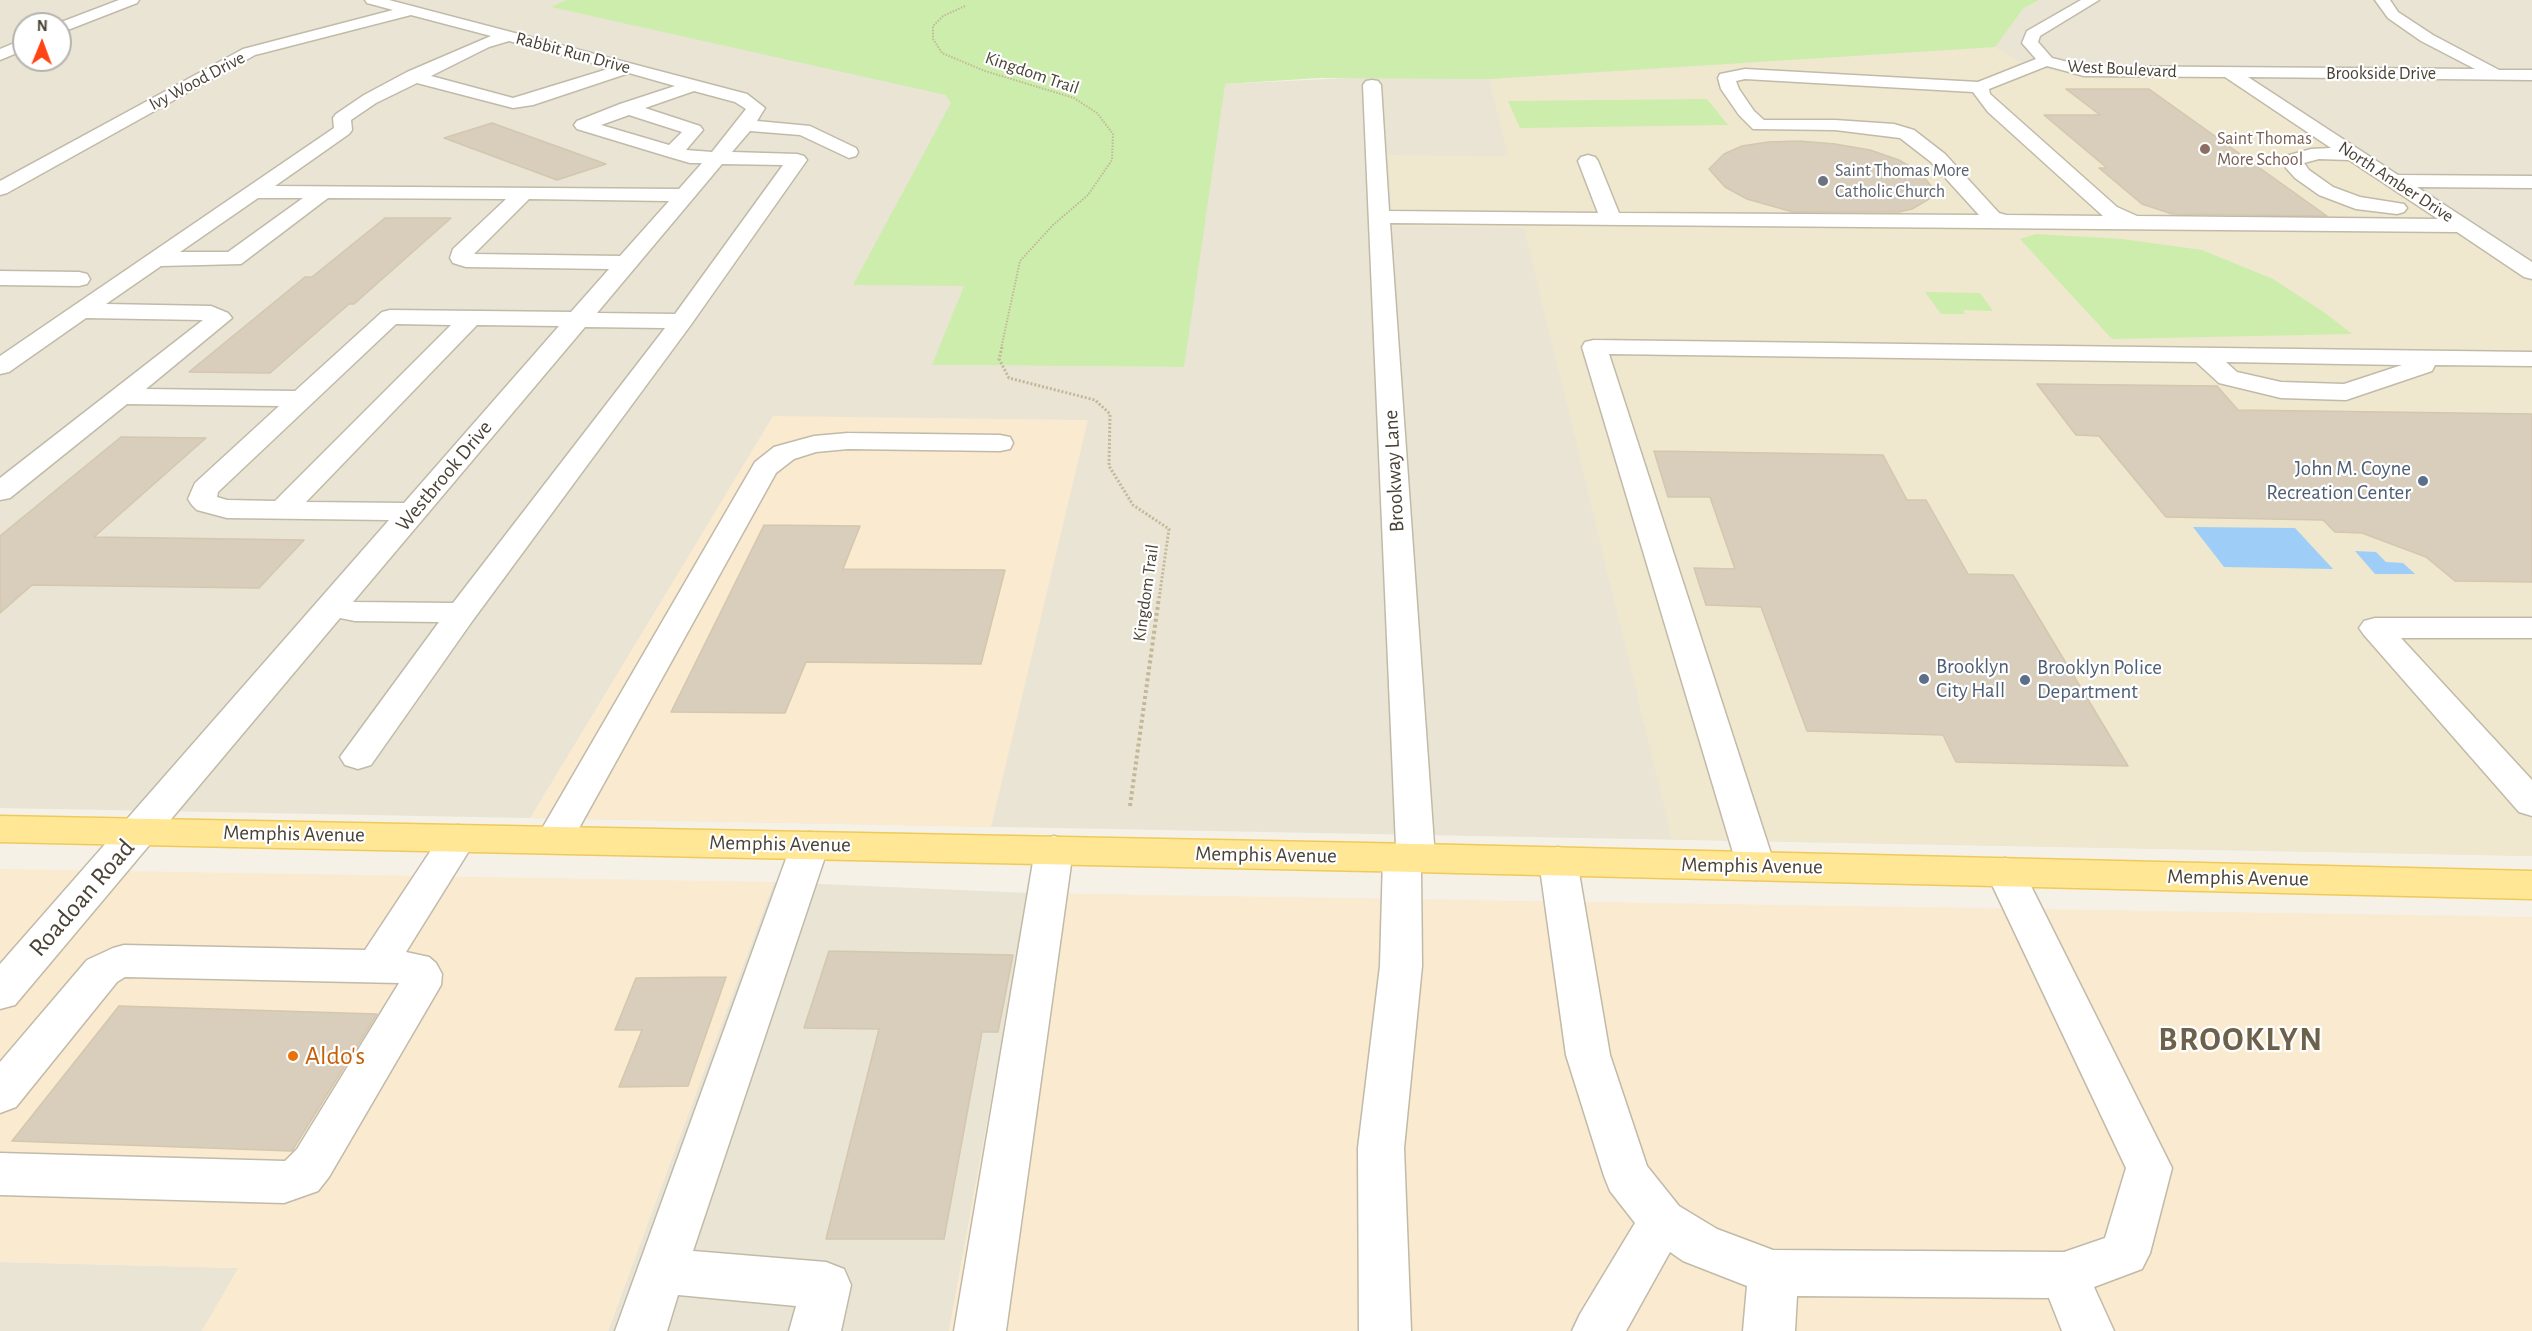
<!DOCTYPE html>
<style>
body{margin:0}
#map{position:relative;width:2532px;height:1331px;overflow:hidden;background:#f5f1e7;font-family:"Alegreya Sans",sans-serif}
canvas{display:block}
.north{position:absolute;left:12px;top:12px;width:60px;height:60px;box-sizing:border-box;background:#fff;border:2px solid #b6b3ae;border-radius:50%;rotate:1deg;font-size:16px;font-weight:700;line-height:24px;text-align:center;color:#494235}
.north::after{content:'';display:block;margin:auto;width:21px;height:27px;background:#ff4414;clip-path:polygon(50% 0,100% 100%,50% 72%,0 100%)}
</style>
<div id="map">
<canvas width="2532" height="1331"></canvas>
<div class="north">N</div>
</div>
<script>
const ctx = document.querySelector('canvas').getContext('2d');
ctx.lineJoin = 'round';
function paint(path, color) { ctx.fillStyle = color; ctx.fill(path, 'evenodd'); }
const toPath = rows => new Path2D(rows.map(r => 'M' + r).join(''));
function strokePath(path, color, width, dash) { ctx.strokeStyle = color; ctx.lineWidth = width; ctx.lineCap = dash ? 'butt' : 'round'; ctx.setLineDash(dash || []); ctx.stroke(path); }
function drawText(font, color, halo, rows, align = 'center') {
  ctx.font = font + ' "Alegreya Sans",sans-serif'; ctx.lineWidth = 4.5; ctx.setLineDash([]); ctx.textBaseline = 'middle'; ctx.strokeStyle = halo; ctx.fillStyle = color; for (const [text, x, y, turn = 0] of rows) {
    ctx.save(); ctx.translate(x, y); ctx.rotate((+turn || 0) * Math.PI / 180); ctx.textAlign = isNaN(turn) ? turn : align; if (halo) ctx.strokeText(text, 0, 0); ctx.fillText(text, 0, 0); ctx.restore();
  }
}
paint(toPath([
 [0,0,566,0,552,7,946,94,952,103,964,286,933,365,1183,367,1224,84,1994,47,2023,9,2039,0,2532,0,2532,856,0,808],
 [24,24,60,24,60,60,24,60],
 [774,882,1029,893,949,1331,608,1331],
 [0,1262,239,1268,202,1331,0,1331]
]), '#e9e4d4');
paint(toPath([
 [773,416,1088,420,991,827,530,818],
 [0,869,774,882,608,1331,202,1331,238,1268,0,1262],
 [1029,893,2532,917,2532,1331,949,1331]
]), '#f9ead0');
paint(toPath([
 [1995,47,2017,60,2045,69,2076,75,2227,76,2532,282,2532,856,1672,839,1524,228,1393,226,1388,155,1508,156,1489,79]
]), '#efe8cf');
paint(toPath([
 [566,0,2039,0,2023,9,1995,47,1489,79,1319,78,1225,84,1184,367,932,365,964,286,853,285,951,103,946,95,551,7],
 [1707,99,1728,125,1520,128,1508,101],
 [2036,234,2122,239,2202,250,2273,279,2325,313,2352,334,2112,339,2020,239],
 [1925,292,1980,293,1993,311,1963,310,1965,314,1941,314]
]), '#ccedac');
paint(toPath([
 [2193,527,2295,528,2333,569,2224,567],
 [2355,551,2376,552,2386,562,2403,563,2415,574,2375,574]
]), '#9ecef7');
const building = toPath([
 [2066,89,2149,89,2327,216,2172,214,2142,204,2099,168,2107,168,2044,115,2100,115,2066,89],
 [492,123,606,164,557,180,444,138,492,123],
 [1799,141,1835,144,1870,150,1899,160,1921,173,1931,186,1929,199,1912,209,1899,212,1793,212,1747,199,1725,187,1709,169,1724,154,1742,146,1768,142,1799,141],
 [385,218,451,218,354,304,349,304,270,373,189,372,305,277,312,277,385,218],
 [2037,384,2217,386,2238,410,2532,414,2532,582,2455,581,2426,557,2362,533,2335,532,2323,520,2166,517,2099,436,2076,435,2037,384],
 [121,437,206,438,94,537,304,540,259,588,32,585,0,613,0,536,121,437],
 [1654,451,1883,455,1907,500,1926,500,1968,574,2013,575,2128,766,1956,762,1943,735,1807,731,1761,607,1706,605,1694,568,1735,569,1710,497,1668,497,1654,451],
 [764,525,860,526,843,569,1005,570,981,664,806,662,785,713,671,712,764,525],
 [829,951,1013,955,998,1032,982,1032,944,1239,826,1239,879,1029,804,1028,829,951],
 [726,977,688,1086,619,1087,642,1030,615,1030,636,978,726,977],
 [119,1006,377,1014,292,1151,12,1141,119,1006]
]);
paint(building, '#d8cebb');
strokePath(building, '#d3c7ae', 1.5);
const minor = toPath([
 [119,0,139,0,137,3,60,33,60,24,56,24,119,0],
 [365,0,389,0,747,94,765,108,757,121,810,126,856,148,858,152,856,156,849,158,800,135,750,131,732,152,797,154,804,156,807,160,690,326,473,620,371,765,358,769,345,765,340,757,439,622,355,621,340,618,15,1005,0,1009,0,964,389,520,227,518,197,510,192,505,188,499,195,483,279,406,127,404,10,498,0,500,0,478,203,320,86,318,9,372,0,374,0,356,334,128,333,118,336,114,364,95,407,72,491,36,411,15,255,55,7,193,0,195,0,181,243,49,393,10,367,3,365,0],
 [509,41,611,68,513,98,431,76,489,47,509,41],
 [629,73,675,86,620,104,577,121,574,125,577,129,666,156,690,163,702,163,679,189,275,186,349,134,352,130,351,120,376,103,417,83,513,108,533,105,629,73],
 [694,91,735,102,746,109,712,152,686,150,703,130,700,126,645,108,694,91],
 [629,115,682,132,669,145,601,125,629,115],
 [722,164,783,165,675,314,597,313,722,164],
 [258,198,303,198,228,252,180,252,258,198],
 [328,198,506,199,453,249,450,258,453,263,466,267,609,269,571,312,390,310,382,312,295,391,146,389,232,318,228,313,211,306,106,304,161,266,241,264,328,198],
 [529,199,669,201,620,256,474,254,529,199],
 [396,324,451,325,275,501,227,500,217,497,218,492,396,324],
 [477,325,559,326,404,503,306,502,477,325],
 [585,327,665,328,453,603,353,602,585,327],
 [2081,0,2099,0,2040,36,2038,42,2052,58,2084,66,2475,69,2421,41,2388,18,2375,0,2390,0,2398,12,2433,35,2499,70,2532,70,2532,80,2248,77,2398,175,2532,176,2532,188,2417,187,2532,262,2532,279,2524,277,2457,232,1390,223,1435,858,1430,868,1421,870,1422,966,1404,1148,1411,1331,1359,1331,1358,1148,1380,966,1383,858,1388,848,1396,846,1363,85,1366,81,1372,80,1378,81,1381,85,1389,211,1598,213,1578,161,1581,157,1588,155,1595,157,1598,161,1619,213,1979,215,1931,162,1900,138,1835,130,1753,129,1739,115,1721,89,1718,78,1720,74,1745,69,1978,82,2036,59,2022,43,2027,31,2081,0],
 [2047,66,2084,76,2225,77,2331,148,2311,149,2286,156,2283,160,2286,168,2295,178,2319,195,2356,209,2397,214,2404,212,2407,208,2404,204,2360,197,2333,187,2309,170,2304,163,2319,159,2349,160,2438,219,2137,216,2117,207,1990,94,1989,89,2047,66],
 [1745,79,1973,92,1988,112,2103,216,2006,215,1999,213,1945,154,1914,130,1894,124,1835,120,1764,120,1754,111,1739,89,1736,81,1745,79],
 [24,39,24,50,0,60,0,49,24,39],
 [0,271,79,272,87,274,90,279,87,284,79,286,0,285,0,271],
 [1594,340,2532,352,2532,366,2435,365,2432,371,2346,400,2281,398,2219,383,2196,362,1609,354,1775,866,1770,876,1756,880,1742,876,1737,866,1582,347,1585,342,1594,340],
 [2226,362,2402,365,2344,384,2281,382,2237,372,2226,362],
 [848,433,1000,435,1010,437,1013,443,1010,449,1000,451,848,449,816,452,794,459,776,473,568,848,555,852,542,848,536,839,755,462,774,447,814,436,848,433],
 [2375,618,2532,618,2532,638,2401,638,2532,780,2532,816,2519,812,2364,635,2359,628,2364,621,2375,618],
 [458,825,471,829,477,838,406,952,429,957,436,963,442,974,441,985,329,1177,318,1191,284,1203,0,1195,0,1153,285,1161,297,1149,399,983,125,977,117,982,16,1107,0,1113,0,1062,87,960,113,948,124,945,365,950,445,829,458,825],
 [810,832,823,836,829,845,693,1251,826,1262,844,1269,851,1285,841,1331,789,1331,796,1306,678,1295,667,1331,615,1331,791,845,797,836,810,832],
 [1054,836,1067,840,1073,850,1006,1331,954,1331,1035,850,1041,840,1054,836],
 [1558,847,1572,851,1577,861,1610,1055,1647,1166,1679,1206,1717,1229,1773,1250,2064,1252,2105,1238,2126,1168,1986,872,1991,862,2005,858,2019,862,2172,1168,2150,1253,2142,1269,2094,1287,2114,1331,2062,1331,2049,1298,1797,1296,1795,1331,1743,1331,1747,1286,1683,1261,1670,1252,1626,1331,1572,1331,1580,1314,1635,1223,1610,1191,1604,1176,1566,1055,1539,861,1544,851,1558,847]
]);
const major = toPath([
 [0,816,1416,844,2532,871,2532,899,1416,872,0,842,0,816]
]);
strokePath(minor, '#c1baa8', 3);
strokePath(major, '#efca5b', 3);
strokePath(toPath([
 [965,6,943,16,933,26,933,39,942,53,985,71,1074,98,1097,113,1113,134,1112,160,1088,195,1053,225,1020,261,1001,349]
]), '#c4b798', 2, [1.5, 1.5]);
strokePath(toPath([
 [1002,347,999,359,1009,378,1095,400,1110,414,1109,466,1133,505,1169,529,1159,599]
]), '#c4b798', 3, [2, 2]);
strokePath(toPath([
 [1130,806,1159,597]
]), '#c4b798', 4, [3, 3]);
paint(minor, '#fff');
paint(major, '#ffe796');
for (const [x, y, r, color] of [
 [2205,149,6,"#8d6e63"],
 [1823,181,6,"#6b7280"],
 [2423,481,6,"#5c6f8a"],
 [1924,679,6,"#5c6f8a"],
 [2025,680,6,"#5c6f8a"],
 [293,1056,6,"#e8710a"]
]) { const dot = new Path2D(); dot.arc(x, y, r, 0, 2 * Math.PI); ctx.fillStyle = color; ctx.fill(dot); strokePath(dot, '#fff', 2); }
drawText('18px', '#494235', '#fff', [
 ["Rabbit Run Drive",573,53,15],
 ["West Boulevard",2122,69,3],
 ["Kingdom Trail",1032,73,19],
 ["Brookside Drive",2381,74],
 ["Ivy Wood Drive",197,81,-28],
 ["North Amber Drive",2396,182,33],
 ["Kingdom Trail",1146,593,-82]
]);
drawText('18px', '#785e54', '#fff', [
 ["Saint Thomas",2217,139],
 ["More School",2217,160]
], 'left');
drawText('18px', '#5b616d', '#fff', [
 ["Saint Thomas More",1835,171],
 ["Catholic Church",1835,192]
], 'left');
drawText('21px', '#4e5e75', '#fff', [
 ["John M. Coyne",2411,469,"right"],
 ["Recreation Center",2411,493,"right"],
 ["Brooklyn",1936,667],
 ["City Hall",1936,691],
 ["Brooklyn Police",2037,668],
 ["Department",2037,692]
], 'left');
drawText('21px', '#494235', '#fff', [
 ["Brookway Lane",1394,471,-93],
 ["Westbrook Drive",444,476,-50],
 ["Memphis Avenue",294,834,1],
 ["Memphis Avenue",780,844,1],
 ["Memphis Avenue",1266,855,1],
 ["Memphis Avenue",1752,866,1],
 ["Memphis Avenue",2238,878,1]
]);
drawText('26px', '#494235', '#fff', [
 ["Roadoan Road",82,898,-49]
]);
drawText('26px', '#c56008', '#fff', [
 ["Aldo's",305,1056]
], 'left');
ctx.letterSpacing = '1.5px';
drawText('bold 33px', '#6d614b', '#fff', [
 ["BROOKLYN",2241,1040]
]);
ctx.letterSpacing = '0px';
</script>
